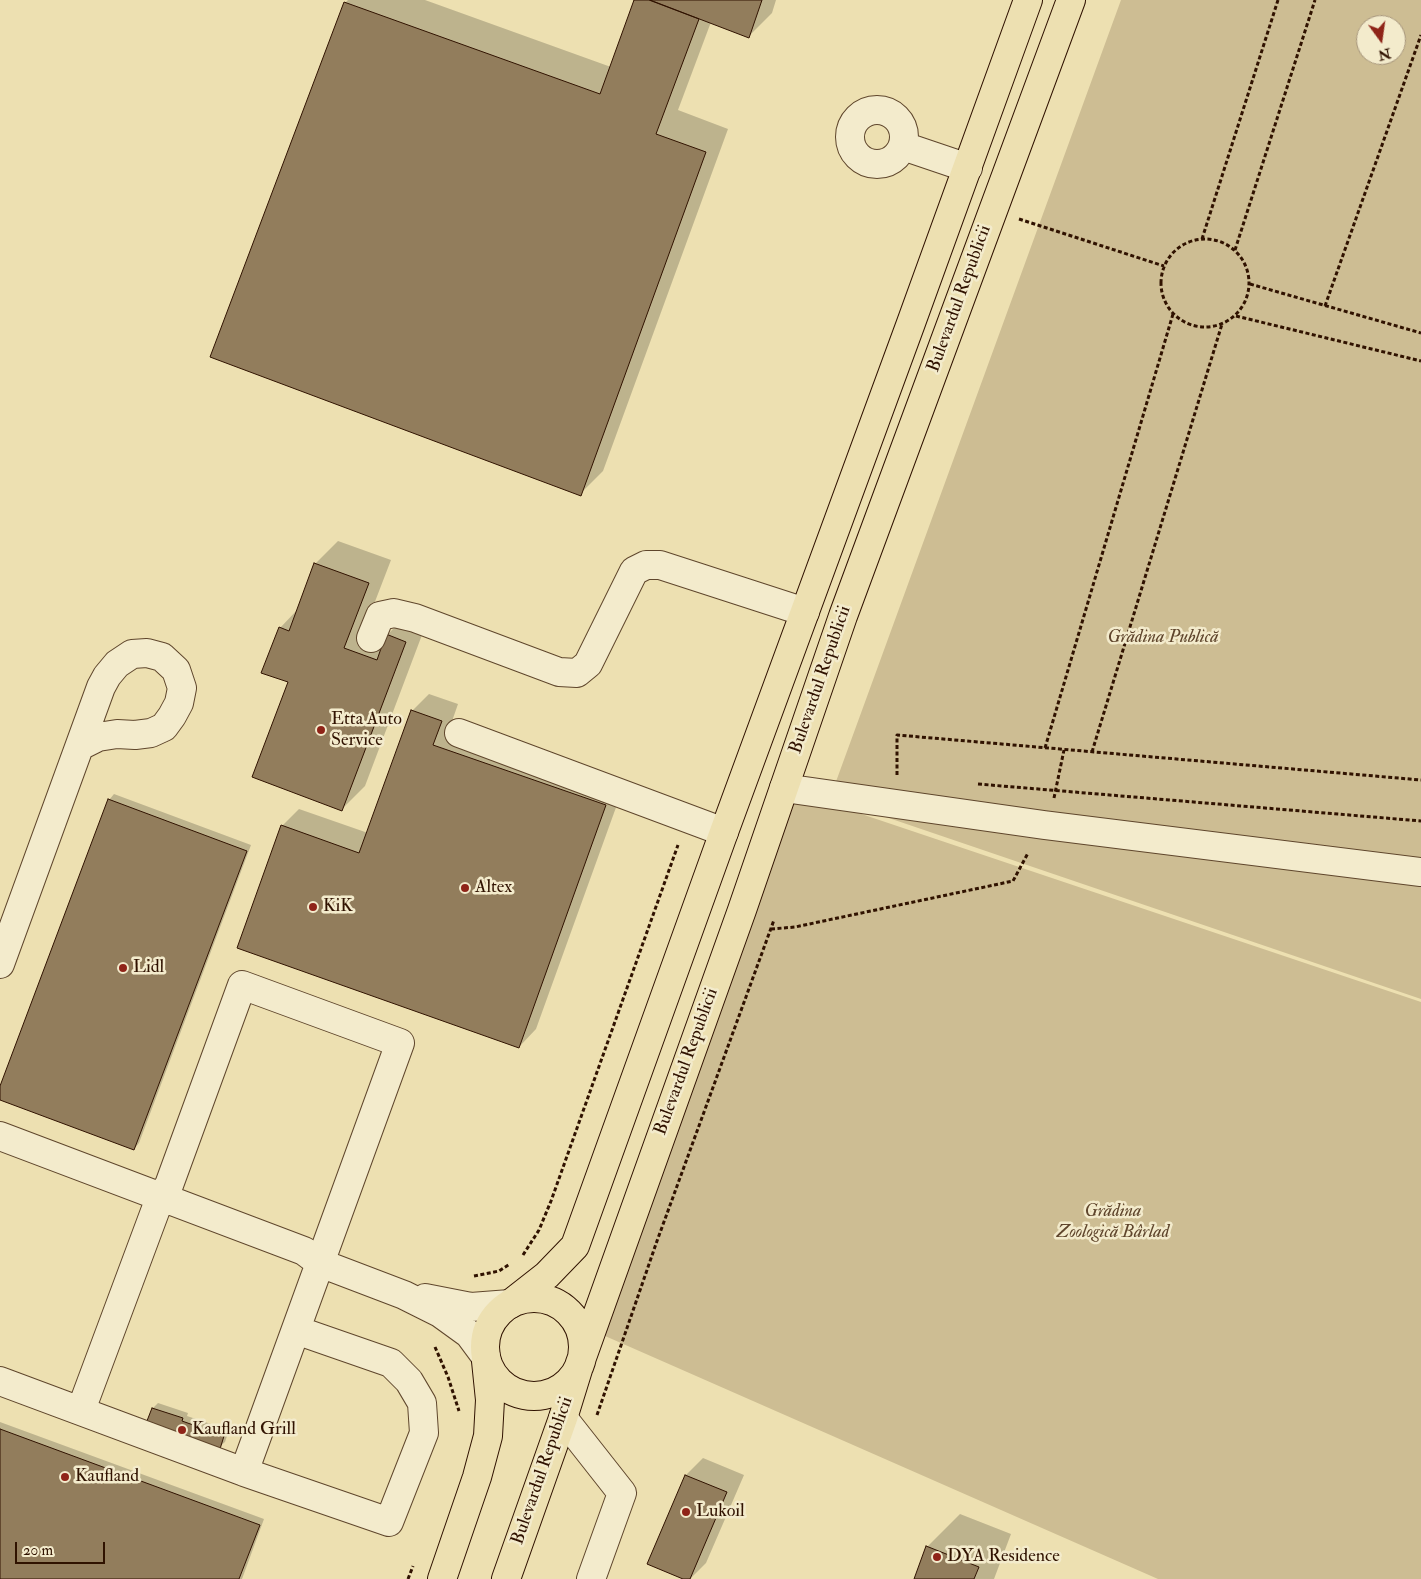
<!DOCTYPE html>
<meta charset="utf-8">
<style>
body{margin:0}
#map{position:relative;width:1421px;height:1579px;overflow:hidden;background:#ede0b1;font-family:"IM FELL Double Pica",serif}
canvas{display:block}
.north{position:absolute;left:1356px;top:15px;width:50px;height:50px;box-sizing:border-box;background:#f3ebcc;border:1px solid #a5947a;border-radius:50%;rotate:166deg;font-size:14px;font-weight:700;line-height:20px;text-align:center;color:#301200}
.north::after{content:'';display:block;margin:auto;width:18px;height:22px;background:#8f2418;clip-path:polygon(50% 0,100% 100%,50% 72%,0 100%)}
.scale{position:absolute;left:15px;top:1542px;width:90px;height:22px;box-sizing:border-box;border:2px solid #301200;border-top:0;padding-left:6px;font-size:15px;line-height:18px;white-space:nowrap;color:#301200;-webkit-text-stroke:4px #f3ebcc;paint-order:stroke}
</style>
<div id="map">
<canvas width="1421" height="1579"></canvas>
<div class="north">N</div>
<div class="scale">20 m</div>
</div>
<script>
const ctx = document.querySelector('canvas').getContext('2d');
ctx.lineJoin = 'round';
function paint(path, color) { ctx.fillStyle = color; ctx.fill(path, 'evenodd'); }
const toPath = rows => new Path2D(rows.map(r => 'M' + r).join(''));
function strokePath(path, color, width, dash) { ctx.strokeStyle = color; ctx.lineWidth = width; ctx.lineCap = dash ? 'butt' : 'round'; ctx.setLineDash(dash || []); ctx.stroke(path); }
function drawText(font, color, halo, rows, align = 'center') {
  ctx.font = font + ' "IM FELL Double Pica",serif'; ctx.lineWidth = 5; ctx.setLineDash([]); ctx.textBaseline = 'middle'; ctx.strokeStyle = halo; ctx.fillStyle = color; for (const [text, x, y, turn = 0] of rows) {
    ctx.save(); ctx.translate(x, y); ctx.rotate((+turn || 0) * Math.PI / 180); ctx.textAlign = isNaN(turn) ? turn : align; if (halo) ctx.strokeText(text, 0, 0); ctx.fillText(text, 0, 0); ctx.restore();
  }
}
paint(toPath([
 [1121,0,1421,0,1421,999,830,798],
 [1366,25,1396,25,1396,55,1366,55],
 [784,788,1421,1002,1421,1579,1158,1579,596,1332]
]), '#cdbd93');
paint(toPath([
 [348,0,425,0,611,67,635,0,776,0,772,13,749,36,711,22,678,110,728,129,603,471,580,494,345,3],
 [338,541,391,560,366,625,389,633,410,612,428,619,365,786,342,809,290,682,280,628,298,609,315,564],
 [429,694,458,704,450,727,623,788,536,1029,519,1047,282,826,299,809,368,833,412,711],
 [114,794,251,845,139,1143,134,1149,0,1099,0,1089,109,800],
 [158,1403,188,1413,187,1416,229,1430,225,1442,219,1447,153,1408],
 [0,1422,264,1519,242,1579,0,1579],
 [703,1458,744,1475,706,1563,690,1579,686,1579,648,1563,686,1475],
 [960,1514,1011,1534,994,1579,915,1579,927,1547]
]), '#0003');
const building = toPath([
 [634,0,649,0,699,19,656,134,706,152,581,496,210,357,344,2,600,94,634,0],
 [650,0,762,0,749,38,650,0],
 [314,563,369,583,344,648,377,660,386,634,406,642,342,811,252,777,288,682,261,673,279,627,289,631,314,563],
 [411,710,442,721,433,745,606,805,519,1048,237,948,281,825,359,853,411,710],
 [108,799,247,851,134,1150,0,1100,0,1086,108,799],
 [152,1408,183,1418,182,1421,224,1436,220,1449,145,1426,152,1408],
 [0,1429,260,1525,239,1579,0,1579,0,1429],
 [685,1475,727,1492,690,1579,683,1579,647,1564,685,1475],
 [926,1546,979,1567,974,1579,914,1579,926,1546]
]);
paint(building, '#927d5c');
strokePath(building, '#301200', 1);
const minor = toPath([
 '850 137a27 27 0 1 1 54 0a27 27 0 1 1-54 0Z',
 [903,146,968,168],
 [371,638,380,616,394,613,415,618,559,672,577,673,588,664,634,571,646,565,660,565,805,612],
 [459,733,724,832],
 [784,788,1044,825,1421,872],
 [0,964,101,687,107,676,117,664,132,654,147,653,162,657,176,670,182,688,179,703,172,716,164,727,151,733,135,735,117,734,98,737,80,746],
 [0,1136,304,1251,320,1263,404,1295,440,1313,469,1334,486,1357],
 [425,1298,471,1307,510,1304],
 [0,1381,244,1472],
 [81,1410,160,1198,169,1185,242,985,400,1043,244,1472,389,1522,424,1433,422,1403,409,1381,391,1363,296,1330],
 [563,1418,622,1493,591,1579]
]);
const major = toPath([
 '485 1347a49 49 0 1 1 98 0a49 49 0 1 1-98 0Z',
 [510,1304,547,1275,575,1246,724,832,911,323,1028,0],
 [442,1579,477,1477,488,1436,490,1400,486,1361],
 [506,1579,563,1418,580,1363,742,910,843,616,1071,0]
]);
strokePath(minor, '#5f462c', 30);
strokePath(major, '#301200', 30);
strokePath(toPath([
 [1019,219,1164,266],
 '1161 283a44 44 0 1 1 88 0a44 44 0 1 1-88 0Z',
 [1202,239,1278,0],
 [1235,250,1315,0],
 [1250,284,1421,333],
 [1325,306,1421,35],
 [1236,316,1421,361],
 [1045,748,1173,314],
 [1092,752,1222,324],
 [897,775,897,735,1421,780],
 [978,784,1421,821],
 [1054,798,1064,750],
 [771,929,795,927,1013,881,1028,853],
 [523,1255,539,1230,551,1201,678,845],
 [474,1276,499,1271,510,1264],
 [435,1347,448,1377,459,1411],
 [597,1415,657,1241,774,920],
 [408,1579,413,1566]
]), '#301200', 3, [4, 2.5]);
strokePath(minor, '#f3ebcc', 28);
strokePath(major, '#ede0b1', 28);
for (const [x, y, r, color] of [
 [321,730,5,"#8f2418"],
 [465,888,5,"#8f2418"],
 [313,907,5,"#8f2418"],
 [123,968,5,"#8f2418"],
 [182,1430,5,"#8f2418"],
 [65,1477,5,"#8f2418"],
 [686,1512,5,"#8f2418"],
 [937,1557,5,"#8f2418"]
]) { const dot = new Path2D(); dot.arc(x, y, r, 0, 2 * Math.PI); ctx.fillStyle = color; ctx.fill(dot); strokePath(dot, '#f3ebcc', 2); }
drawText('18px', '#301200', '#f3ebcc', [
 ["Bulevardul Republicii",960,299,-70],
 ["Bulevardul Republicii",821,680,-71],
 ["Bulevardul Republicii",687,1062,-70],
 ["Bulevardul Republicii",543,1471,-71]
]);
drawText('italic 18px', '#5f452c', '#f3ebcc', [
 ["Grădina Publică",1163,638],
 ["Grădina",1113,1212],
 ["Zoologică Bârlad",1113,1233]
]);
drawText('18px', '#301200', '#f3ebcc', [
 ["Etta Auto",331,720],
 ["Service",331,741],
 ["Altex",475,888],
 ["KiK",323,907],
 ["Lidl",133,968],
 ["Kaufland Grill",192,1430],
 ["Kaufland",75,1477],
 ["Lukoil",696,1512],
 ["DYA Residence",947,1557]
], 'left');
</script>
